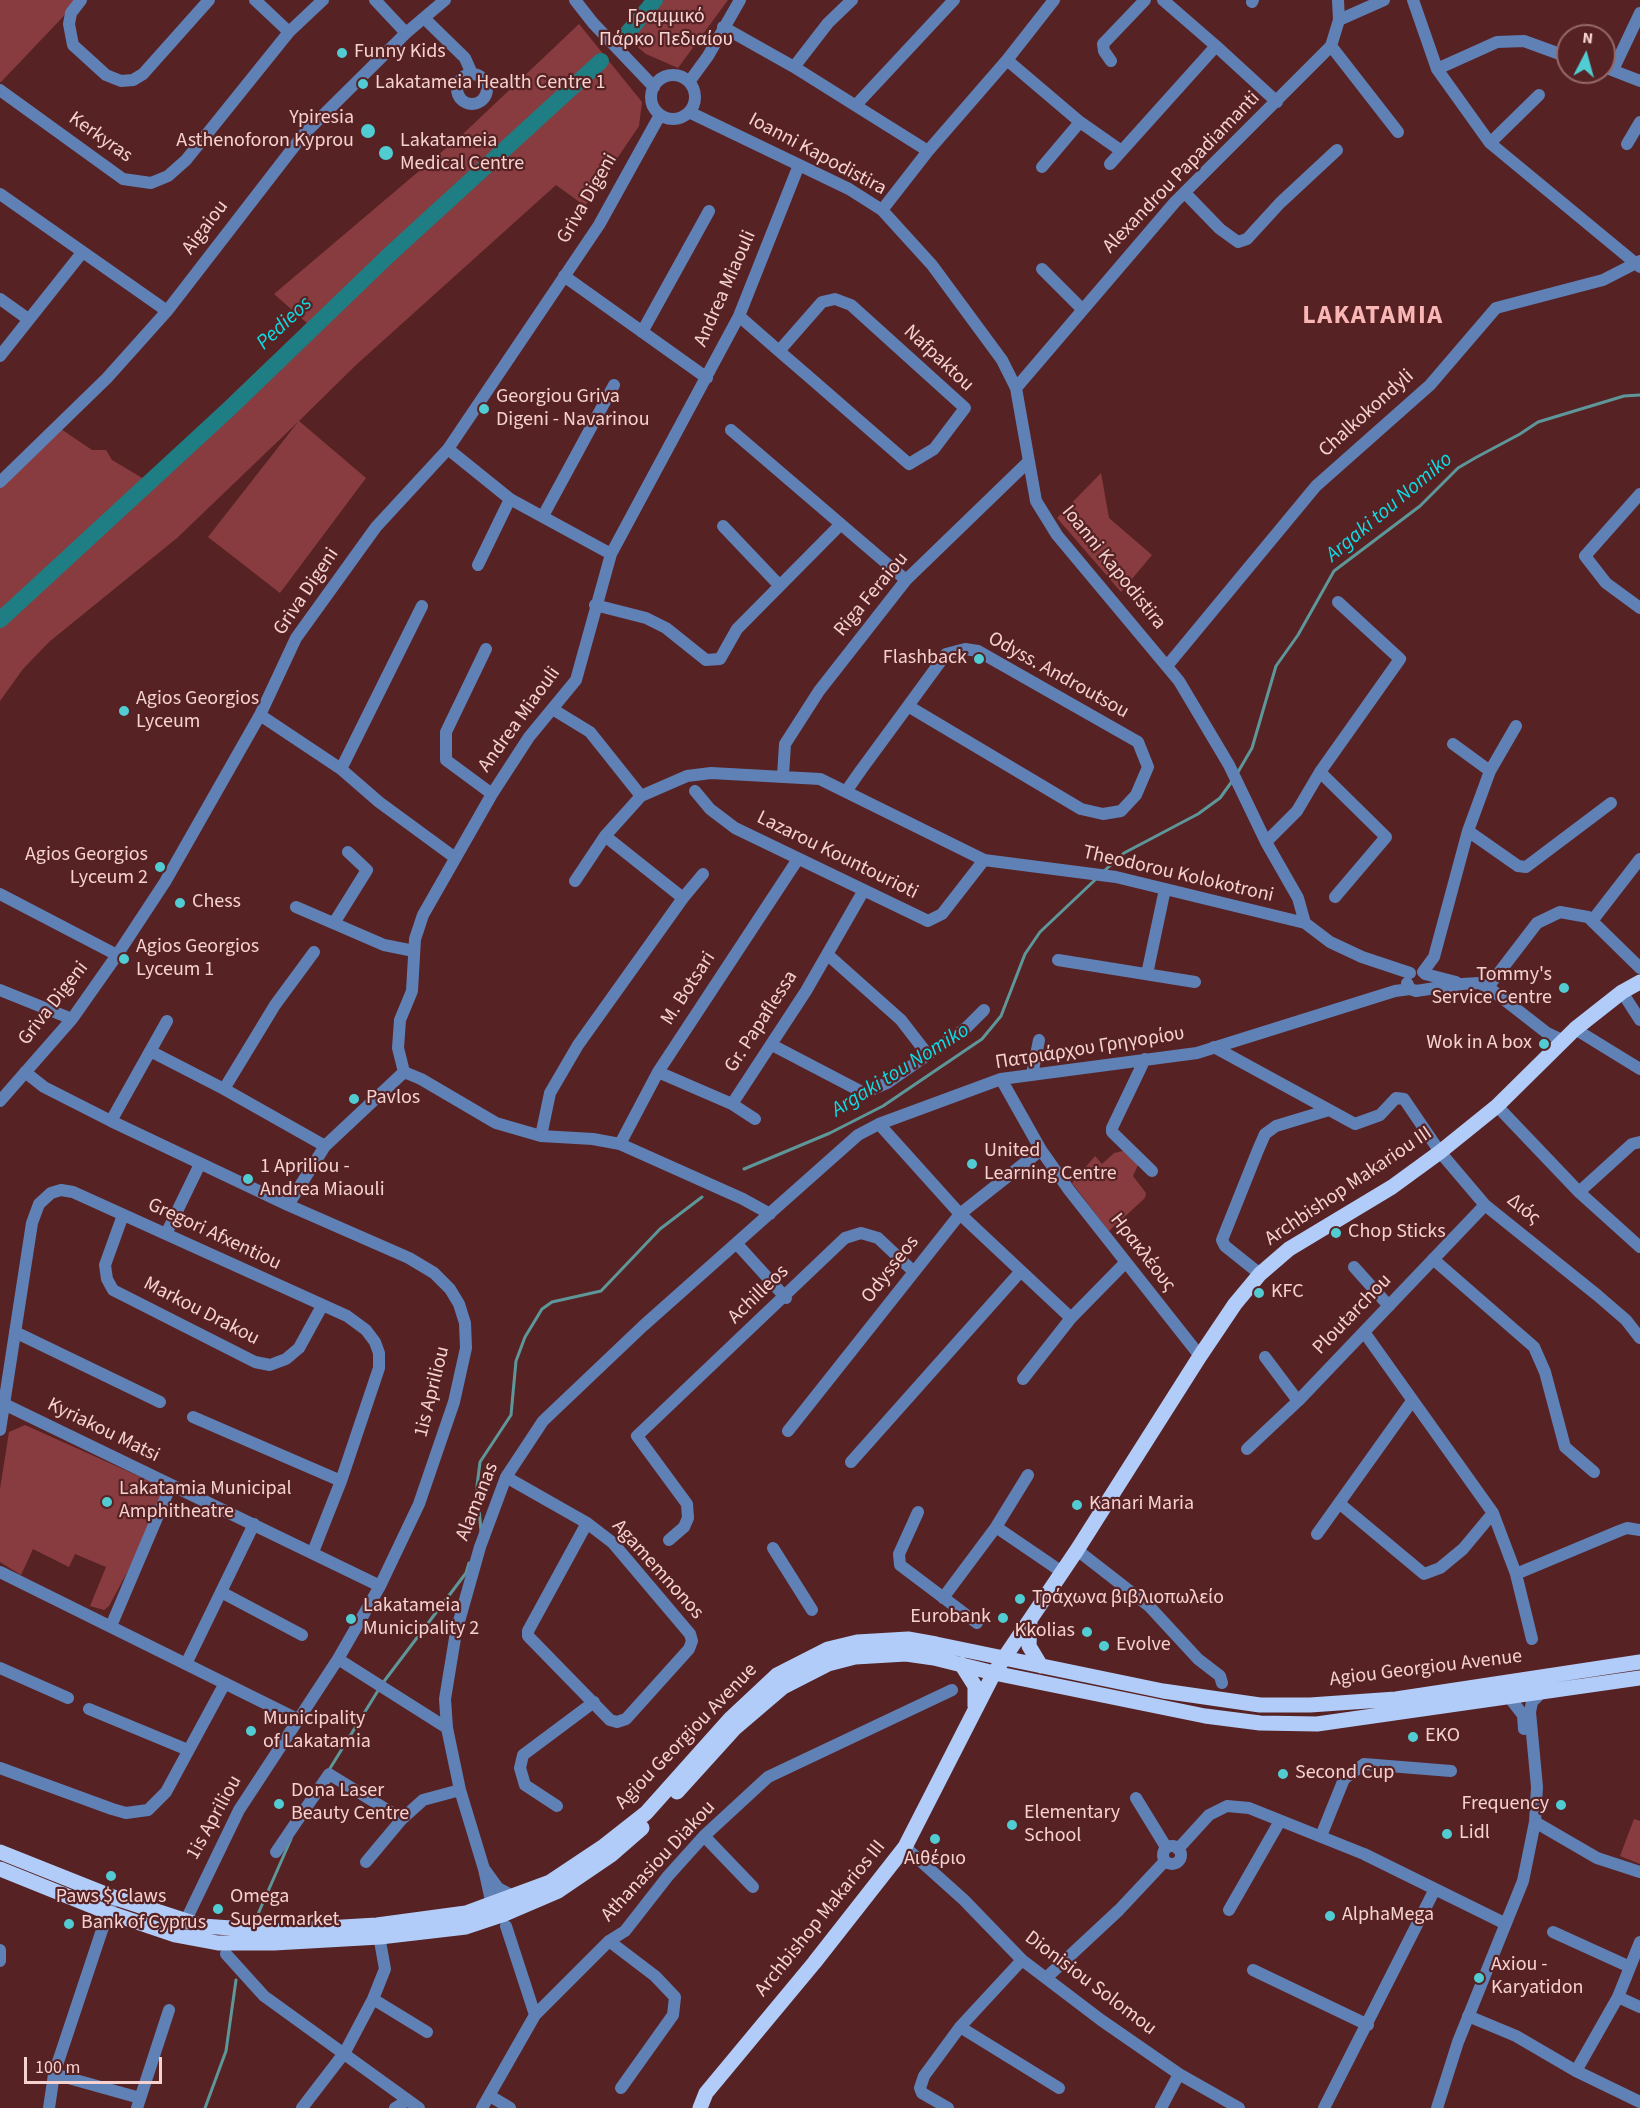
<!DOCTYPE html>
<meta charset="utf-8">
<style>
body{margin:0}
#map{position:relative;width:1640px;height:2108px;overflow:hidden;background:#572224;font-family:"Source Sans 3",sans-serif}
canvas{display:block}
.north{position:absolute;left:1556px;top:24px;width:60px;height:60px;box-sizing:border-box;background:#572224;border:2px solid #966869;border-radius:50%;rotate:6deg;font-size:16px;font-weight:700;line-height:24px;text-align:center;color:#f5d2d0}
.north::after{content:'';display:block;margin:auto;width:21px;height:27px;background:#51ccd3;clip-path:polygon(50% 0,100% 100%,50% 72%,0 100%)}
.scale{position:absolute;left:24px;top:2057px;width:138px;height:27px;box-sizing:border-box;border:3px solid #f5d2d0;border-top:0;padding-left:8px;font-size:18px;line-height:21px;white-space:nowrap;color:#f5d2d0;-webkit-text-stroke:4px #572224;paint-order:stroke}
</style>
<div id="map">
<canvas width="1640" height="2108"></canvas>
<div class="north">N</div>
<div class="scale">100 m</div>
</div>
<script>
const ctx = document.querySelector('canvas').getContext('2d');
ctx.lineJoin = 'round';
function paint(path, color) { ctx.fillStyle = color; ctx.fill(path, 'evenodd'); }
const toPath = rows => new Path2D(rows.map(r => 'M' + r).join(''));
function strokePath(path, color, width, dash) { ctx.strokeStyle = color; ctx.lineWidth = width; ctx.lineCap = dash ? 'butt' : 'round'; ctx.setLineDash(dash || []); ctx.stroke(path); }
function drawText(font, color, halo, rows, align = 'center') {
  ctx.font = font + ' "Source Sans 3",sans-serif'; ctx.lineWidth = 4.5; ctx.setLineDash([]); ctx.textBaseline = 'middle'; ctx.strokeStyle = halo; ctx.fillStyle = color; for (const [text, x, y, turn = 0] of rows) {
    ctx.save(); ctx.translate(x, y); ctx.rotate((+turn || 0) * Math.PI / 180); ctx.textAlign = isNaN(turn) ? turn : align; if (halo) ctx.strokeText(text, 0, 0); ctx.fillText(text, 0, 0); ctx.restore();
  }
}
paint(toPath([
 [0,0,79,0,1,82,0,82],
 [647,0,728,0,678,68,646,54,618,31],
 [579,24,642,102,639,126,585,206,556,185,356,365,299,421,366,478,280,593,208,537,298,422,177,538,49,642,23,669,0,701,0,486,58,427,92,450,106,450,112,460,144,479,307,323,274,294,464,133],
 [1101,473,1109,518,1152,555,1121,592,1057,518],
 [1127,1150,1139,1163,1133,1176,1146,1193,1145,1198,1109,1231,1072,1183,1095,1156,1102,1164,1114,1153],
 [25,1425,165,1488,145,1539,109,1606,104,1610,90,1606,106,1567,75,1554,69,1567,33,1549,21,1575,0,1562,0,1489,9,1432],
 [1634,1819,1640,1821,1640,1864,1620,1856]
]), '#893c3f');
strokePath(toPath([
 [1238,772,1252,748,1276,666,1298,635,1334,571,1420,506,1458,468,1475,458,1520,434,1538,422,1624,396,1640,395],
 [1103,872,1124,853,1198,814,1220,798,1233,780],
 [744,1169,830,1133,883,1106,982,1039,1001,1016,1025,954,1040,932,1096,879],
 [481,1531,477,1486,480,1462,511,1415,516,1361,525,1337,542,1309,552,1302,601,1291,660,1229,702,1197],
 [382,1684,466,1573,469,1563],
 [329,1770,379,1689],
 [258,1914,291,1839],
 [205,2108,226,2051,236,1980]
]), '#5e979a', 3);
strokePath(toPath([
 [626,35,655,0],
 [0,620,230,408,389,255,601,61]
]), '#1e7e83', 16);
strokePath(toPath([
 [81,0,71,13,69,24,73,45,106,75,121,81,133,80,143,74,209,0],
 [255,0,289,32],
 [375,0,406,33],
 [575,0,593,23,654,87],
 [1338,0,1339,20],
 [1413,0,1437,69,1490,143,1640,267],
 [1252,2,1253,0],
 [424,18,465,58,472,74],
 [723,27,794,67,928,151],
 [1216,46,1277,102],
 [1331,46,1398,132],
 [1007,60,1080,122,1120,150],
 [1111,61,1104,51,1103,44,1145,0],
 [794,67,828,23,852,0],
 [1604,67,1640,81],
 [1437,69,1497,42,1524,41,1568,57],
 [1613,70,1640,13],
 '457 89a15 15 0 1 1 30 0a15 15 0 1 1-30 0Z',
 '651 97a22 22 0 1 1 44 0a22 22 0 1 1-44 0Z',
 [689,82,708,56,740,0],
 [0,90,123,179,151,183,168,176,186,160,289,32,323,0],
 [856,105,954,0],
 [689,112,849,189,882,210,932,265,1002,360,1016,388,1036,501,1057,535,1179,681,1229,765,1266,842,1298,898,1305,923],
 [1490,143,1539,95],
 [1627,144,1640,122],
 [1110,164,1216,46,1163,0],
 [1042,167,1080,122],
 [1185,193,1220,229,1238,242,1247,239,1280,203,1337,150],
 [0,194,167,311],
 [882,210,928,151,1007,60,1054,0],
 [1042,269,1081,308],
 [564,276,707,378],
 [0,299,28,319],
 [739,316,779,351,808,376,909,464,934,449,965,408,851,305,835,299,822,302,779,351],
 [642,332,709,211],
 [0,356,81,254],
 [1016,388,1175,202,1331,46,1339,20,1384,0],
 [731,430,906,580],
 [448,449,510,499,611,554],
 [0,482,107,378,167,311,303,135,406,33,445,0],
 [1640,494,1585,556,1606,583,1640,608],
 [543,516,614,385],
 [723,526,779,585],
 [478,565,510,499],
 [595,605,646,618,666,628,706,660,720,659,737,629,840,525],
 [486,649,446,732,446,760,492,794],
 [1167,666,1316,486,1430,385,1496,308,1603,280,1640,261],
 [554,710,590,732,641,796],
 [260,715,341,769,379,802,454,857],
 [1453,744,1490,771],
 [341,769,422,606],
 [1320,772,1386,837,1335,897],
 [783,776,785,744,819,691,906,580,1028,462],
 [847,790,861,770,908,706,946,654,965,649,978,651,1138,742,1148,767,1136,795,1121,811,1103,814,1081,809,908,706],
 [695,791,710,809,735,828,928,921,942,914,984,860],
 [1468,831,1518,866,1526,867,1611,803],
 [605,836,683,898],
 [1266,842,1297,811,1320,772,1400,659,1338,602],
 [575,881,605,836,641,796,687,776,711,773,820,779,984,860,1116,877,1305,923,1330,942,1362,957,1410,973],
 [0,894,117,955],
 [296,907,384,945,414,951],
 [1592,921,1640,859],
 [334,923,367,870,348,852],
 [828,955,901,1020,928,1055],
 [1058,960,1195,982],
 [1423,972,1434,957,1468,831,1490,771,1516,726],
 [1147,974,1165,889],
 [1425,974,1456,982],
 [1407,983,1410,989,1416,991,1462,984,1479,983,1488,987,1547,1033,1564,1041],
 [1488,987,1537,923,1560,912,1588,917,1640,968],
 [0,990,72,1019],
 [1622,992,1640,1020],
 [1575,1029,1640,1069],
 [772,1045,864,1093,887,1083,966,1028,984,1010],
 [1214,1047,1355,1124,1380,1115,1396,1098,1404,1099,1440,1152,1485,1205,1597,1295,1626,1320,1640,1338],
 [150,1051,224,1089,325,1146],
 [1145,1059,1112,1128,1112,1132,1152,1171],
 [25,1072,44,1087,111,1121,288,1205,409,1258,434,1273,450,1289,459,1304,465,1323,466,1348,454,1402,419,1504,380,1586,338,1659,239,1810,185,1922],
 [404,1072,398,1048,400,1020,412,991,415,939,423,915,492,794,529,737,576,680,611,554,739,316,799,165],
 [404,1072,421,1079,496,1123,541,1136,593,1139,620,1144,743,1199,770,1214],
 [658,1072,732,1104,806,991,864,890],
 [1032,1075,1039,1040],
 [1001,1079,1041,1150,1069,1190,1200,1356],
 [224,1089,275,1005,314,952],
 [0,1101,72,1019,117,955,165,882,260,715,296,638,376,527,448,449,599,225,660,115],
 [732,1104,755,1119],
 [1497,1106,1579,1192,1640,1247],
 [111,1121,167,1021],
 [879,1124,960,1214,1071,1318],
 [541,1136,550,1093,578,1045,683,898,703,874],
 [620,1144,658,1072,798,859],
 [1579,1192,1632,1144,1640,1142],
 [288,1205,325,1146,404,1072],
 [123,1215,105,1265,107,1279,113,1290,255,1362,270,1365,286,1359,299,1348,322,1306],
 [166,1234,200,1164],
 [737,1244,786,1298],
 [1433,1259,1534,1347,1545,1372,1565,1447,1594,1472],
 [1354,1267,1389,1306],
 [1260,1274,1225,1246,1222,1240,1258,1150,1265,1134,1276,1126,1329,1110],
 [15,1332,160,1402],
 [1364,1332,1493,1513,1516,1574,1532,1639],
 [1265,1357,1298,1401],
 [1023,1379,1071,1318,1124,1264],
 [4,1404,380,1586],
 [193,1417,341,1481],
 [0,1430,32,1223,39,1204,51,1193,61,1190,73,1192,347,1316,366,1330,375,1342,379,1353,379,1368,341,1481,313,1552],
 [788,1431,960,1214,1041,1150],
 [1247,1449,1298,1401,1485,1205],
 [851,1462,1021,1271],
 [1028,1475,996,1527,1062,1572],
 [506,1477,587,1523,613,1543,690,1634,692,1641,689,1649,626,1719,617,1722,610,1720,528,1636,528,1631,587,1523],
 [1339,1503,1424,1574,1440,1568,1463,1549,1493,1513],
 [918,1512,899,1554,900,1565,977,1623],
 [1317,1534,1412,1401],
 [669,1540,684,1527,688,1518,687,1504,637,1436,845,1238,861,1233,878,1238,914,1272],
 [773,1548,812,1610],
 [1077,1550,1149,1606,1198,1659,1220,1676,1222,1683],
 [0,1572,297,1719],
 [1516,1574,1619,1531,1627,1528,1640,1530],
 [221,1592,302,1635],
 [943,1598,996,1527],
 [111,1626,171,1485],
 [338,1659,447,1728],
 [186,1664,254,1524],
 [0,1668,68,1698],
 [1509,1697,1523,1715,1524,1729],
 [89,1709,188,1750],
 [0,1768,112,1809,126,1813,148,1810,166,1792,225,1683],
 [1136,1798,1166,1847],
 [557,1806,525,1785,520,1768,523,1755,594,1702],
 [1535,1822,1597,1858,1640,1872],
 [704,1836,753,1887],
 [1321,1836,1344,1779,1364,1764,1451,1771],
 '1163 1855a9 9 0 1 1 18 0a9 9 0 1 1-18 0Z',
 [905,1847,964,1900,1022,1960,1101,2020,1179,2074,1239,2108],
 [1178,1849,1209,1815,1227,1806,1249,1808,1364,1854,1504,1923],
 [276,1852,329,1774,402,1819],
 [366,1862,402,1819,423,1800,460,1790],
 [485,1870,498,1888,513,1896],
 [497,1910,492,1905,484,1869,460,1790,447,1728,445,1699,456,1632,480,1547,506,1477,543,1421,643,1326,858,1135,879,1124,1001,1079,1197,1053,1395,991,1410,989],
 [1229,1910,1280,1821],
 [506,1926,535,2015],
 [1553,1932,1630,1967],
 [609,1941,655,1976,675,1997,673,2015,621,2088],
 [0,1950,0,1961],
 [226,1954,264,1996,419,2108],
 [1253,1970,1368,2025],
 [1046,1978,1119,1910,1165,1861],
 [1618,1997,1640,2007],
 [373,1999,427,2032],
 [1468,2016,1516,2036,1576,2071,1640,2102],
 [960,2027,1059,2088],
 [1576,2071,1618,1997,1640,1942],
 [54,2074,140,2098],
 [490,2096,510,2108],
 [49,2108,54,2074,113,1897],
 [137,2108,169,2010],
 [302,2108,345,2052,373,1999,385,1969,378,1930],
 [395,2108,408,2100],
 [482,2108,535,2015,609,1941,625,1931,668,1876,704,1836,768,1777,952,1690],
 [948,2108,922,2093,920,2088,924,2076,960,2027,1022,1960],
 [1161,2108,1179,2074],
 [1324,2108,1435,1889],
 [1437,2108,1458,2042,1523,1881,1535,1822,1537,1787,1530,1712,1532,1702,1541,1693]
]), '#6081b6', 12);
strokePath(toPath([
 [1030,1620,1029,1646,1041,1666],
 [961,1664,975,1686,975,1706],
 [677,1792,735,1728,783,1687,828,1664,855,1657,906,1654,934,1658,994,1673,1205,1716,1260,1723,1317,1724,1640,1678],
 [0,1852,113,1897,202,1926,275,1931,377,1925,466,1913,550,1882,604,1846,646,1813,730,1719,777,1675,828,1649,857,1642,908,1639,936,1644,1163,1691,1260,1705,1310,1705,1396,1699,1640,1662],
 [0,1869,107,1912,175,1935,218,1943,274,1943,380,1937,466,1927,502,1915,558,1891,611,1855,642,1828],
 [700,2108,706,2093,814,1963,905,1847,994,1673,1077,1550,1200,1356,1235,1304,1260,1274,1289,1249,1392,1187,1440,1152,1497,1106,1575,1029,1622,992,1640,982]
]), '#b1ccf8', 15);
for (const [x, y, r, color] of [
 [342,53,6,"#51ccd3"],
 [363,84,6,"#51ccd3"],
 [368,131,8,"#51ccd3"],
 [386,153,8,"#51ccd3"],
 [484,409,6,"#51ccd3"],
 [979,659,6,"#51ccd3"],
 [124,711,6,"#51ccd3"],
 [160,867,6,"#51ccd3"],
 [180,903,6,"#51ccd3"],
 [124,959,6,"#51ccd3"],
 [1564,988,6,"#51ccd3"],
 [1544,1044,6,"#51ccd3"],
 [354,1099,6,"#51ccd3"],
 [972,1164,6,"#51ccd3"],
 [248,1179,6,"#51ccd3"],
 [1336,1233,6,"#51ccd3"],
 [1259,1293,6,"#51ccd3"],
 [107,1502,6,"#51ccd3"],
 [1077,1505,6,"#51ccd3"],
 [1020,1599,6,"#51ccd3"],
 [1003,1618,6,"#51ccd3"],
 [351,1619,6,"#51ccd3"],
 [1087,1632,6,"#51ccd3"],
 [1104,1646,6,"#51ccd3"],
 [251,1731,6,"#51ccd3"],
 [1413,1737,6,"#51ccd3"],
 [1283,1774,6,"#51ccd3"],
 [279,1804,6,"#51ccd3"],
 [1561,1805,6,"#51ccd3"],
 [1012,1825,6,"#51ccd3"],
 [1447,1834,6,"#51ccd3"],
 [935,1839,6,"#51ccd3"],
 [111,1876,6,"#51ccd3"],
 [218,1909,6,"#51ccd3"],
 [1330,1916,6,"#51ccd3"],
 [69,1924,6,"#51ccd3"],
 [1479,1978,6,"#51ccd3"]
]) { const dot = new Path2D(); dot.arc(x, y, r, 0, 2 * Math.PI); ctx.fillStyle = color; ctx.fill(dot); strokePath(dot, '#572224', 2); }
drawText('20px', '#f6d7d6', '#572224', [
 ["Γραμμικό",666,18],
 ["Πάρκο Πεδιαίου",666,41]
]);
drawText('20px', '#f5d2d0', '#572224', [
 ["Funny Kids",354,53],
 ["Lakatameia Health Centre 1",375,84],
 ["Ypiresia",354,119,"right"],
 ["Asthenoforon Kyprou",354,142,"right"],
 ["Lakatameia",400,142],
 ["Medical Centre",400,165],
 ["Georgiou Griva",496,398],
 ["Digeni - Navarinou",496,421],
 ["Flashback",967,659,"right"],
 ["Agios Georgios",136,700],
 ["Lyceum",136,723],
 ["Agios Georgios",148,856,"right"],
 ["Lyceum 2",148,879,"right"],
 ["Chess",192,903],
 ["Agios Georgios",136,948],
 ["Lyceum 1",136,971],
 ["Tommy's",1552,976,"right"],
 ["Service Centre",1552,999,"right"],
 ["Wok in A box",1532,1044,"right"],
 ["Pavlos",366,1099],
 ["United",984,1152],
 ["Learning Centre",984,1175],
 ["1 Apriliou -",260,1168],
 ["Andrea Miaouli",260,1191],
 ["Chop Sticks",1348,1233],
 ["KFC",1271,1293],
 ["Lakatamia Municipal",119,1490],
 ["Amphitheatre",119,1513],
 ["Kanari Maria",1089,1505],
 ["Τράχωνα βιβλιοπωλείο",1032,1599],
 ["Lakatameia",363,1607],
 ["Municipality 2",363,1630],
 ["Eurobank",991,1618,"right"],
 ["Kkolias",1075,1632,"right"],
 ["Evolve",1116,1646],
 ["Municipality",263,1720],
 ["of Lakatamia",263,1743],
 ["EKO",1425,1737],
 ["Second Cup",1295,1774],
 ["Dona Laser",291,1792],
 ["Beauty Centre",291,1815],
 ["Frequency",1549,1805,"right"],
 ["Elementary",1024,1814],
 ["School",1024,1837],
 ["Lidl",1459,1834],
 ["Αιθέριο",935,1860,"center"],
 ["Paws $ Claws",111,1898,"center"],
 ["Omega",230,1898],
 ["Supermarket",230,1921],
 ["AlphaMega",1342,1916],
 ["Bank of Cyprus",81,1924],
 ["Axiou -",1491,1966],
 ["Karyatidon",1491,1989]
], 'left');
drawText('20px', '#f5d2d0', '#572224', [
 ["Kerkyras",100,138,35],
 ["Ioanni Kapodistira",817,155,28],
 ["Alexandrou Papadiamanti",1182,173,-46],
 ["Griva Digeni",588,199,-60],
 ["Aigaiou",206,228,-53],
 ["Andrea Miaouli",726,289,-66],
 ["Nafpaktou",938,359,43],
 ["Chalkokondyli",1367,414,-42],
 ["Ioanni Kapodistira",1113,568,51],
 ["Griva Digeni",307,592,-56],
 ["Riga Feraiou",872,595,-50],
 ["Odyss. Androutsou",1058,676,29],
 ["Andrea Miaouli",520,720,-54],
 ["Lazarou Kountourioti",837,856,26],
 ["Theodorou Kolokotroni",1178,875,13],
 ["M. Botsari",689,989,-57],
 ["Griva Digeni",54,1004,-52],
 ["Gr. Papaflessa",762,1022,-57],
 ["Πατριάρχου Γρηγορίου",1090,1049,-9],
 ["Archbishop Makariou III",1349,1187,-34],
 ["Διός",1523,1210,39],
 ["Gregori Afxentiou",214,1235,25],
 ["Ηρακλέους",1142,1253,52],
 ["Odysseos",891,1270,-52],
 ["Achilleos",759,1295,-44],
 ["Markou Drakou",201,1312,27],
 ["Ploutarchou",1353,1315,-46],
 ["1is Apriliou",433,1392,-76],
 ["Kyriakou Matsi",103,1431,26],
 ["Alamanas",478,1502,-68],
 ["Agamemnonos",657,1570,48],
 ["Agiou Georgiou Avenue",1426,1669,-7],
 ["Agiou Georgiou Avenue",687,1737,-46],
 ["1is Apriliou",215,1818,-61],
 ["Athanasiou Diakou",659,1862,-47],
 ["Archbishop Makarios III",821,1919,-51],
 ["Dionisiou Solomou",1090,1984,37]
]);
drawText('italic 21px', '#0edce5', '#572224', [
 ["Pedieos",285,324,-43],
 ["Argaki tou Nomiko",1390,508,-40],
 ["Argaki tou Nomiko",901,1071,-32]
]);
ctx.letterSpacing = '1.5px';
drawText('bold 26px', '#fab6b5', '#572224', [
 ["LAKATAMIA",1373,317]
]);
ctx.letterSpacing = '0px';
</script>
